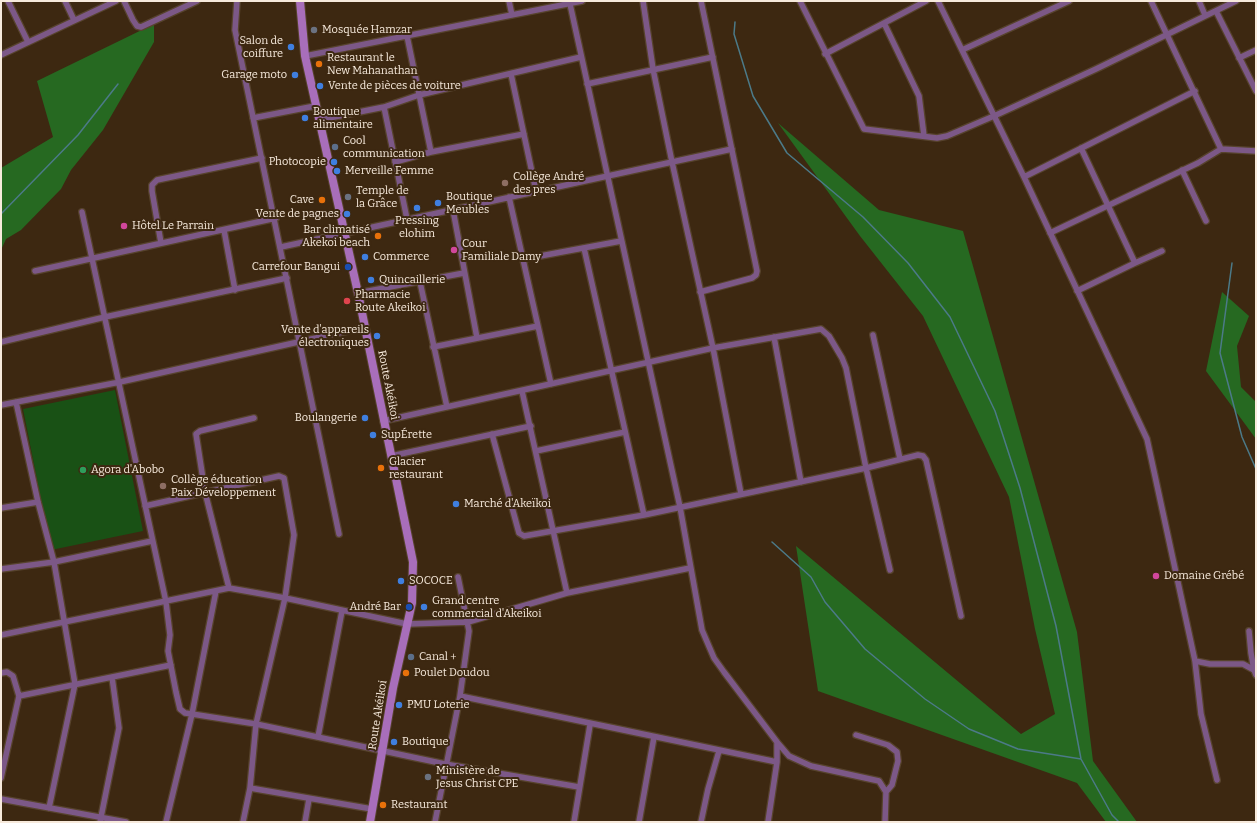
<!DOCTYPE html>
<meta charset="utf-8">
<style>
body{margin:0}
#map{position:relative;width:1257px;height:823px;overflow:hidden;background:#3d2811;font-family:Bitter,serif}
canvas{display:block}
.frame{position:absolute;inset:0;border:2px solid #f7eadc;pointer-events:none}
</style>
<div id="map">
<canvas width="1257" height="823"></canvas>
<div class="frame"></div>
</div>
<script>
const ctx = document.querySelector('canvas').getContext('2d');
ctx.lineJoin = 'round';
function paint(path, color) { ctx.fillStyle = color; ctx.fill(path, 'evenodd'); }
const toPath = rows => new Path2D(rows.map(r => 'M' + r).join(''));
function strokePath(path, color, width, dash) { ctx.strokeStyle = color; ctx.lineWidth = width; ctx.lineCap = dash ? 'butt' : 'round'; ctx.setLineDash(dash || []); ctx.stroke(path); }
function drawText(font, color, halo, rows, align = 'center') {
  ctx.font = font + ' Bitter,serif'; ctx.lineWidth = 4; ctx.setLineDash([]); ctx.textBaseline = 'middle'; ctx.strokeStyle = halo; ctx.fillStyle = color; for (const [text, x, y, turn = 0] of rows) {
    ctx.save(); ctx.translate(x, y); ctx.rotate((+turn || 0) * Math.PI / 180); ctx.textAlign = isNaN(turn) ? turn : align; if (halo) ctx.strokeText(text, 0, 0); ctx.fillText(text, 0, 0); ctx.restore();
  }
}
paint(toPath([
 [115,390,143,531,51,550,23,409]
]), '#195115');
paint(toPath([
 [154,24,154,42,103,130,71,170,61,189,21,230,6,239,1,250,1,168,53,137,37,81],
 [778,123,879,210,963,231,1077,632,1093,761,1137,822,1106,822,1077,783,818,691,796,546,1021,734,1055,714,1035,629,1009,497,923,316,860,236],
 [1222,292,1249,316,1237,346,1241,387,1256,402,1256,439,1206,371]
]), '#266921');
strokePath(toPath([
 [735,22,734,34,753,96,787,153,863,217,908,263,950,317,995,411,1020,488,1056,626,1081,759,1112,815,1119,822],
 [1,214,78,135,118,84],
 [1232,263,1220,353,1242,437,1256,469],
 [772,542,811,577,825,602,865,649,925,699,969,729,1018,749,1081,759]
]), '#4c7a88', 1.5);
const street = toPath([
 [8,1,28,42],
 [65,1,74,20],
 [124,1,133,20,137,26,141,27,197,1],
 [237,1,235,30,339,534],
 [509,1,512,15],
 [643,1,653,69,672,162,713,348,741,494],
 [800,1,864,129,937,138,947,136,994,116,1096,69,1236,1],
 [938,1,1024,177,1147,439,1195,661,1210,664,1243,664,1254,670,1256,675],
 [1151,1,1221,149],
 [1199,1,1205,15],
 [570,4,680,507,702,630,714,658,724,672,777,742,777,762,768,822],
 [1216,11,1256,91],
 [884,23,919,96,924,136],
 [407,36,431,152],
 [962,50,1069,1],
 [825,54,926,1],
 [1,55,116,1],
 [305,56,582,1],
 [1239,58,1256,50],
 [511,74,536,191],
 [587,84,713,57],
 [384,107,407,219],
 [253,118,315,106],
 [319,120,384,107,419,95,581,57],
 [1081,148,1135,263,1162,251],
 [395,162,431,152,524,134],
 [1182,170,1206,221],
 [1024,177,1195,91],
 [509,197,551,384],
 [453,210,477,338],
 [82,212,166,602,170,635,168,651,176,692,180,709,185,713,192,714,216,591],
 [224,230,235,290],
 [1050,233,1198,163,1221,149,1256,151],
 [161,243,152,191,152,185,157,180,262,158],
 [281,247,732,149],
 [584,248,644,515],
 [524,259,621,241],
 [35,271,276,218],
 [420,282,447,407],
 [1077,291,1135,263],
 [700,292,752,278,756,275,757,271,701,1],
 [358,293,464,273],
 [873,335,900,459],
 [774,337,801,482],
 [1,342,105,317,287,278],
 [433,347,538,326],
 [522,391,567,593],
 [16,402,38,502,54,562,75,684,49,808],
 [1,405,120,382,365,327],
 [383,421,713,348,821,329,829,336,842,358,846,368,866,468,890,570],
 [492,434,519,533,524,536,644,515,866,468,918,455,923,456,926,460,961,616],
 [536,451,625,432],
 [391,456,531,426],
 [145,506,279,476,284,478,294,535,285,598,256,724,250,788,243,822],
 [1,508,38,502],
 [1,569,54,562,152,541],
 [458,577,469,631,460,696],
 [229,588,205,492,196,434,200,431,254,418],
 [1249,631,1251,653,1254,670],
 [1,635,229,588,285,598,407,624,468,622,567,593,690,568],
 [1195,661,1201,714,1217,780],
 [1,673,7,672,13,676,19,696],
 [856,735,888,745,897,752,898,761,892,785,886,792],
 [318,737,342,611],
 [777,742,789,756,811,766,879,781,886,792,885,822],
 [1,778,19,696,171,665],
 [250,788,372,809],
 [1,799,126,822],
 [100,822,119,728,112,677],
 [166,822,192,714,256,724,445,764,579,787],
 [305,822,309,799],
 [435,822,460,696,777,762],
 [574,822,590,725],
 [639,822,654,737],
 [701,822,708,789,719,751]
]);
const secondary = toPath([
 [300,1,305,56,358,293,413,562,412,603,393,688,370,822]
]);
strokePath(street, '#57432d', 8);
strokePath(secondary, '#57432d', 10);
strokePath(street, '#7c5887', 5.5);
strokePath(secondary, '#a86eba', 8);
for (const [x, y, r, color] of [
 [314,30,4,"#6b7280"],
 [291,47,4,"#3f7fe0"],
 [319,64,4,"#e8710a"],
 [295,75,4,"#3f7fe0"],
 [320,86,4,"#3f7fe0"],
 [305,118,4,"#3f7fe0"],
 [335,147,4,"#5c6f8a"],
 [334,162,4,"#3f7fe0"],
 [337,171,4,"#3f7fe0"],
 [505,183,4,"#8d6e63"],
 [348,197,4,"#6b7280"],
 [322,200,4,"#e8710a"],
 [438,203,4,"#3f7fe0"],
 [417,208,4,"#3f7fe0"],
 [347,214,4,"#3f7fe0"],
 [124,226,4,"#d1479c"],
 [378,236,4,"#e8710a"],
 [454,250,4,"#d1479c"],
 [365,257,4,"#3f7fe0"],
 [348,267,4,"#1a4fb4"],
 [371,280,4,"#3f7fe0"],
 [347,301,4,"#e0444e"],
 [377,336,4,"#3f7fe0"],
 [365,418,4,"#3f7fe0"],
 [373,435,4,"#3f7fe0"],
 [381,468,4,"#e8710a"],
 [83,470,4,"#2e9e5b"],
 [163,486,4,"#8d6e63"],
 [456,504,4,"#3f7fe0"],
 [1156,576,4,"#d1479c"],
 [401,581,4,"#3f7fe0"],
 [409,607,4,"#1a4fb4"],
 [424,607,4,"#3f7fe0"],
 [411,657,4,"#5c6f8a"],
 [406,673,4,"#e8710a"],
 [399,705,4,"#3f7fe0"],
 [394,742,4,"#3f7fe0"],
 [428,777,4,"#6b7280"],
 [383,805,4,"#e8710a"]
]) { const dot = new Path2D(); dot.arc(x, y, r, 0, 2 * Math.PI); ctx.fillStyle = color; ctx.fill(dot); strokePath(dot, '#3d2811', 1.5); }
drawText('11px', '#f7eadc', '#3d2811', [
 ["Mosquée Hamzar",322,30],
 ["Salon de",283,41,"right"],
 ["coiffure",283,54,"right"],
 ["Restaurant le",327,58],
 ["New Mahanathan",327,71],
 ["Garage moto",287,75,"right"],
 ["Vente de pièces de voiture",328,86],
 ["Boutique",313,112],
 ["alimentaire",313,125],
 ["Cool",343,141],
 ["communication",343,154],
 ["Photocopie",326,162,"right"],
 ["Merveille Femme",345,171],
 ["Collège André",513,177],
 ["des pres",513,190],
 ["Temple de",356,191],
 ["la Grâce",356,204],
 ["Boutique",446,197],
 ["Meubles",446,210],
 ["Cave",314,200,"right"],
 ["Vente de pagnes",339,214,"right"],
 ["Pressing",417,221,"center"],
 ["elohim",417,234,"center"],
 ["Hôtel Le Parrain",132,226],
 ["Bar climatisé",370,230,"right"],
 ["Akekoi beach",370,243,"right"],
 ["Cour",462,244],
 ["Familiale Damy",462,257],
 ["Commerce",373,257],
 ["Carrefour Bangui",340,267,"right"],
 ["Quincaillerie",379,280],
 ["Pharmacie",355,295],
 ["Route Akeikoi",355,308],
 ["Vente d'appareils",369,330,"right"],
 ["électroniques",369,343,"right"],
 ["Boulangerie",357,418,"right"],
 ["SupÉrette",381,435],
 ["Glacier",389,462],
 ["restaurant",389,475],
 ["Agora d'Abobo",91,470],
 ["Collège éducation",171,480],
 ["Paix Développement",171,493],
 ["Marché d'Akeïkoi",464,504],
 ["Domaine Grébé",1164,576],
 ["SOCOCE",409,581],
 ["Grand centre",432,601],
 ["commercial d'Akeikoi",432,614],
 ["André Bar",401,607,"right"],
 ["Canal +",419,657],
 ["Poulet Doudou",414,673],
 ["PMU Loterie",407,705],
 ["Boutique",402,742],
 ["Ministère de",436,771],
 ["Jesus Christ CPE",436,784],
 ["Restaurant",391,805]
], 'left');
drawText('11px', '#f7eadc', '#3d2811', [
 ["Route Akéikoi",388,385,79],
 ["Route Akéikoi",378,715,-81]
]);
</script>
